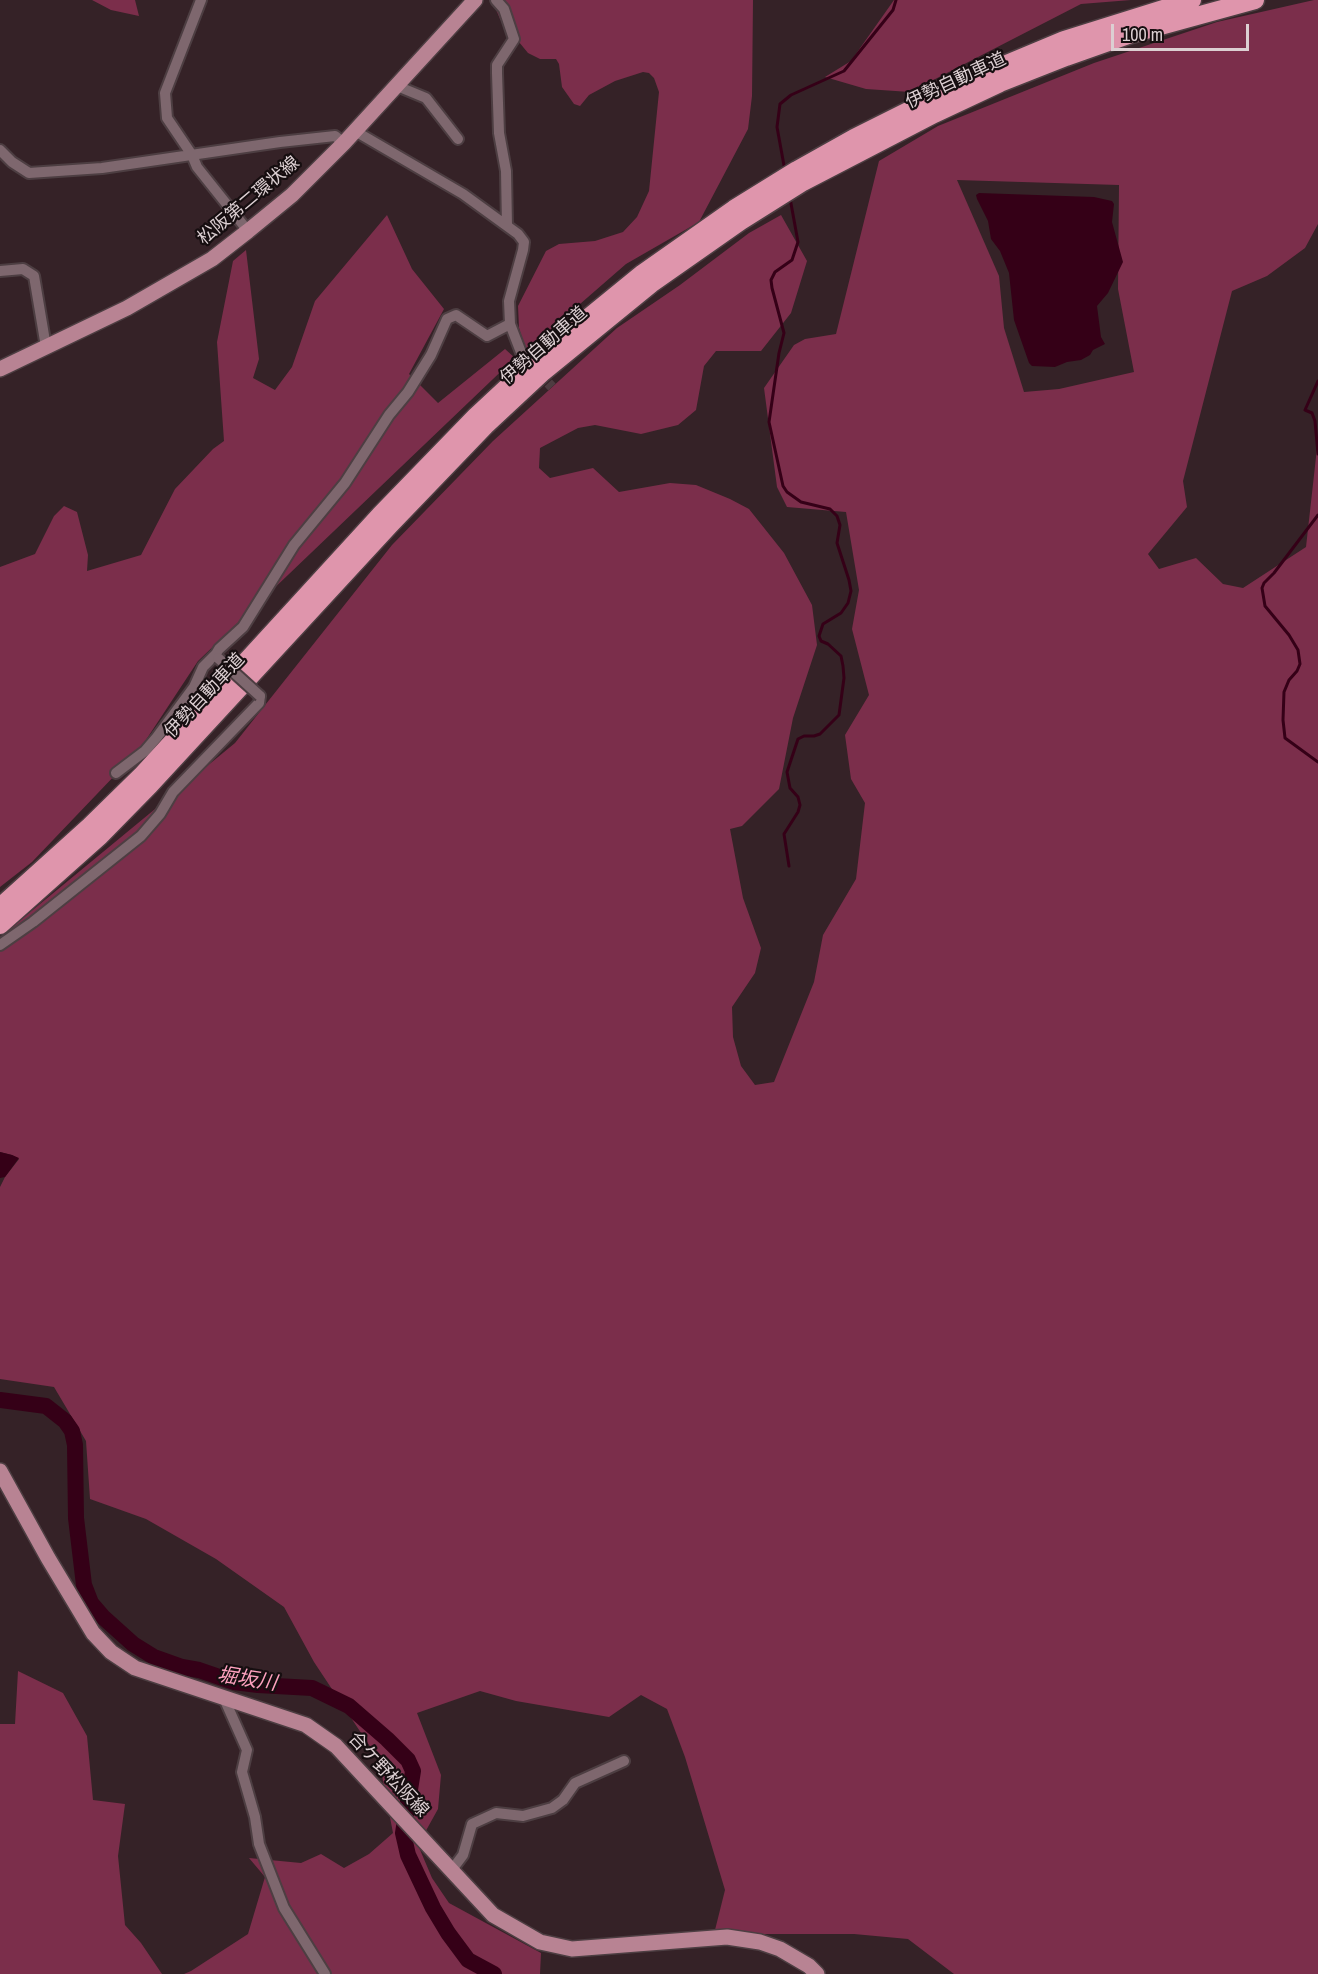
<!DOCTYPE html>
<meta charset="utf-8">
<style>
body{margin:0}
#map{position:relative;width:1318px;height:1974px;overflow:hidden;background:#352227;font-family:"Archivo Narrow",sans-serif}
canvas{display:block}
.scale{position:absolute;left:1111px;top:24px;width:138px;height:27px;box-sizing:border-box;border:3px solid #dccfd2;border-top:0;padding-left:8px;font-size:18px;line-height:21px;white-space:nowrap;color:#dccfd2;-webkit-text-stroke:4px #160e10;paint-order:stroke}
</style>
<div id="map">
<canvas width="1318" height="1974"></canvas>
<div class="scale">100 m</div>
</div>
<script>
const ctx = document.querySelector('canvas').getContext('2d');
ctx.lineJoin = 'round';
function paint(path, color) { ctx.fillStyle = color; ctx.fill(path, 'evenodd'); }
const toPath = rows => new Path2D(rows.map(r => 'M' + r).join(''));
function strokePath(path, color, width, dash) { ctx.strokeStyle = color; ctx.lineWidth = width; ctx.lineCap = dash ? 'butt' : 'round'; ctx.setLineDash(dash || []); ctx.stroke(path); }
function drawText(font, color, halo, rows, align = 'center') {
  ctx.font = font + ' "Archivo Narrow","Noto Sans JP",sans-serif'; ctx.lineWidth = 4.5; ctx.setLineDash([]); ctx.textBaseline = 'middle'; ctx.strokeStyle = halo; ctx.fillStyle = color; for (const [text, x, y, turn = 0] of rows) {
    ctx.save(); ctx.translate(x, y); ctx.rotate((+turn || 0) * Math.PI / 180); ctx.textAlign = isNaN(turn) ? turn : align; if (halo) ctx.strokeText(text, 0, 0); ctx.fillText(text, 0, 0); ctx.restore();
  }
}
paint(toPath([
 [92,0,135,0,139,16,111,10],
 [492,0,753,0,752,96,748,129,699,222,626,264,526,351,519,328,518,306,546,251,559,244,595,241,623,232,637,217,649,191,659,92,654,78,649,73,643,72,615,81,589,95,580,106,574,104,562,87,559,64,556,59,540,59,528,53,500,19],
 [894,0,1131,0,1081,4,910,92,866,89,825,77,851,61],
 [1314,0,1318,0,1318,224,1305,248,1267,276,1232,291,1183,481,1187,507,1148,554,1159,569,1196,558,1223,584,1243,588,1306,547,1318,439,1318,1974,954,1974,908,1939,854,1934,754,1934,715,1930,725,1890,685,1757,667,1709,641,1695,609,1717,516,1701,480,1691,417,1713,441,1775,438,1809,418,1845,432,1878,449,1903,541,1953,540,1974,184,1974,191,1971,248,1934,265,1877,249,1858,301,1863,321,1854,344,1868,369,1854,393,1833,379,1760,314,1662,284,1607,216,1559,146,1519,90,1499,86,1441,54,1387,0,1379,0,1187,5,1177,19,1159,12,1155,0,1152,0,937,235,743,392,545,493,441,617,328,680,285,749,233,781,215,807,261,791,313,761,351,716,351,704,366,696,410,678,425,641,434,595,425,578,428,540,448,539,468,550,478,593,468,619,492,670,483,696,485,730,499,749,509,784,553,812,605,817,645,793,718,779,789,742,826,730,829,743,898,761,948,755,973,732,1007,733,1037,741,1066,755,1085,774,1082,814,982,823,935,856,879,865,803,851,779,845,735,869,695,852,629,859,590,846,512,787,507,777,487,764,388,794,345,805,339,836,334,879,161,938,126,1094,63,1217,22],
 [957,180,1119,185,1118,289,1134,372,1059,389,1024,392,1004,328,999,276],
 [387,215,412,269,444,309,409,374,438,403,505,349,515,358,198,661,140,749,32,862,0,887,0,567,35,554,54,516,64,506,77,512,88,555,87,571,141,555,175,489,213,449,224,441,217,342,233,261,246,250,259,359,253,378,275,390,292,367,315,301],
 [18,1671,63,1693,87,1736,93,1800,125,1804,118,1856,125,1925,141,1943,162,1974,0,1974,0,1724,15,1724]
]), '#7b2e4b');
paint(toPath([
 [979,193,1094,197,1112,201,1114,204,1112,222,1123,262,1108,293,1097,306,1101,337,1105,344,1093,350,1090,355,1081,360,1067,362,1055,367,1032,366,1029,363,1014,320,1009,273,1000,251,991,239,988,221,977,199,976,195],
 [0,1152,12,1155,19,1158,5,1177,0,1178]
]), '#350017');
strokePath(toPath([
 [785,171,777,127,780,104,791,95,844,71,893,10,896,0],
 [1318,381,1305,410,1312,413,1315,421,1318,454],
 [1318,515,1274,573,1264,583,1262,588,1265,606,1289,635,1298,650,1300,664,1297,671,1289,680,1284,692,1283,720,1285,738,1318,762],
 [789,866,784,834,798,812,800,805,798,797,790,788,787,772,798,739,804,736,814,736,820,734,839,715,844,678,843,666,841,656,828,644,821,641,819,636,823,624,841,613,848,603,851,591,849,580,837,543,840,525,837,516,830,509,801,502,787,492,783,486,769,422,779,353,784,333,772,288,771,280,775,272,792,260,798,242,790,198]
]), '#350017', 3);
strokePath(toPath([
 [0,1400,46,1406,65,1421,72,1431,75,1445,76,1518,84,1585,91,1603,103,1617,133,1644,154,1657,182,1667,199,1670,234,1682,258,1685,312,1688,349,1706,387,1739,408,1760,413,1771,403,1833,408,1855,433,1908,448,1933,468,1960,494,1974]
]), '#350017', 16);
strokePath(toPath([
 [538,372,552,387]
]), '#4e3c41', 10, [10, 5]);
const minor = toPath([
 [201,0,165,93,167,118,192,155,197,167,248,231],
 [496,0,504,9,514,39,497,65,497,73,499,133,506,171,507,226,518,234,524,242,523,250,509,301,510,324,522,355],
 [397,86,426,98,458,139],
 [355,131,463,194,507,226],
 [0,150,12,162,29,173,102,168,280,142,335,136,344,143],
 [0,271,23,269,34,276,46,347],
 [218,658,216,654,219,649,243,627,294,545,345,483,389,415,408,392,431,355,447,319,456,315,487,336,510,324],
 [116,773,145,751,157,737,194,687,203,667,216,654],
 [0,945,33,922,141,836,160,814,173,792,259,703,260,696],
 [223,1696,247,1750,242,1772,255,1817,259,1844,284,1908,325,1974],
 [451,1871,463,1855,472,1824,496,1813,523,1816,552,1808,563,1800,575,1783,624,1761]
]);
const primary = toPath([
 [0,369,127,308,212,259,248,231,292,195,344,143,475,0],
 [0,1471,48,1558,93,1633,111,1652,135,1668,306,1725,336,1746,493,1915,540,1942,572,1949,727,1937,760,1942,780,1949,809,1966,817,1974]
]);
const motorway = toPath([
 [0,907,90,826,141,776,380,515,476,416,534,362,643,273,734,209,797,170,854,138,930,100,997,68,1064,40,1192,0],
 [0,925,100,836,150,785,390,525,485,426,543,372,651,284,741,221,803,182,934,114,1000,83,1066,57,1131,34,1255,0]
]);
strokePath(minor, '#4d3e42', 14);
strokePath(primary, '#4d3e42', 18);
strokePath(motorway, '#4d3e42', 21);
strokePath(minor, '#7e676e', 10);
strokePath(primary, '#b88393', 15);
strokePath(motorway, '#df95ac', 18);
const minorBridge = toPath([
 [218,658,260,696]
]);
strokePath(minorBridge, '#4d3e42', 14, []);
strokePath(minorBridge, '#7e676e', 10);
drawText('18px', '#dccfd2', '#160e10', [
 ["伊勢自動車道",956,81,-25],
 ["松阪第二環状線",249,201,-40],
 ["伊勢自動車道",544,346,-41],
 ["伊勢自動車道",205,696,-47],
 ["合ケ野松阪線",388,1775,47]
]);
drawText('italic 20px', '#fda1be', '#160e10', [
 ["堀坂川",247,1680,9]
]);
</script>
